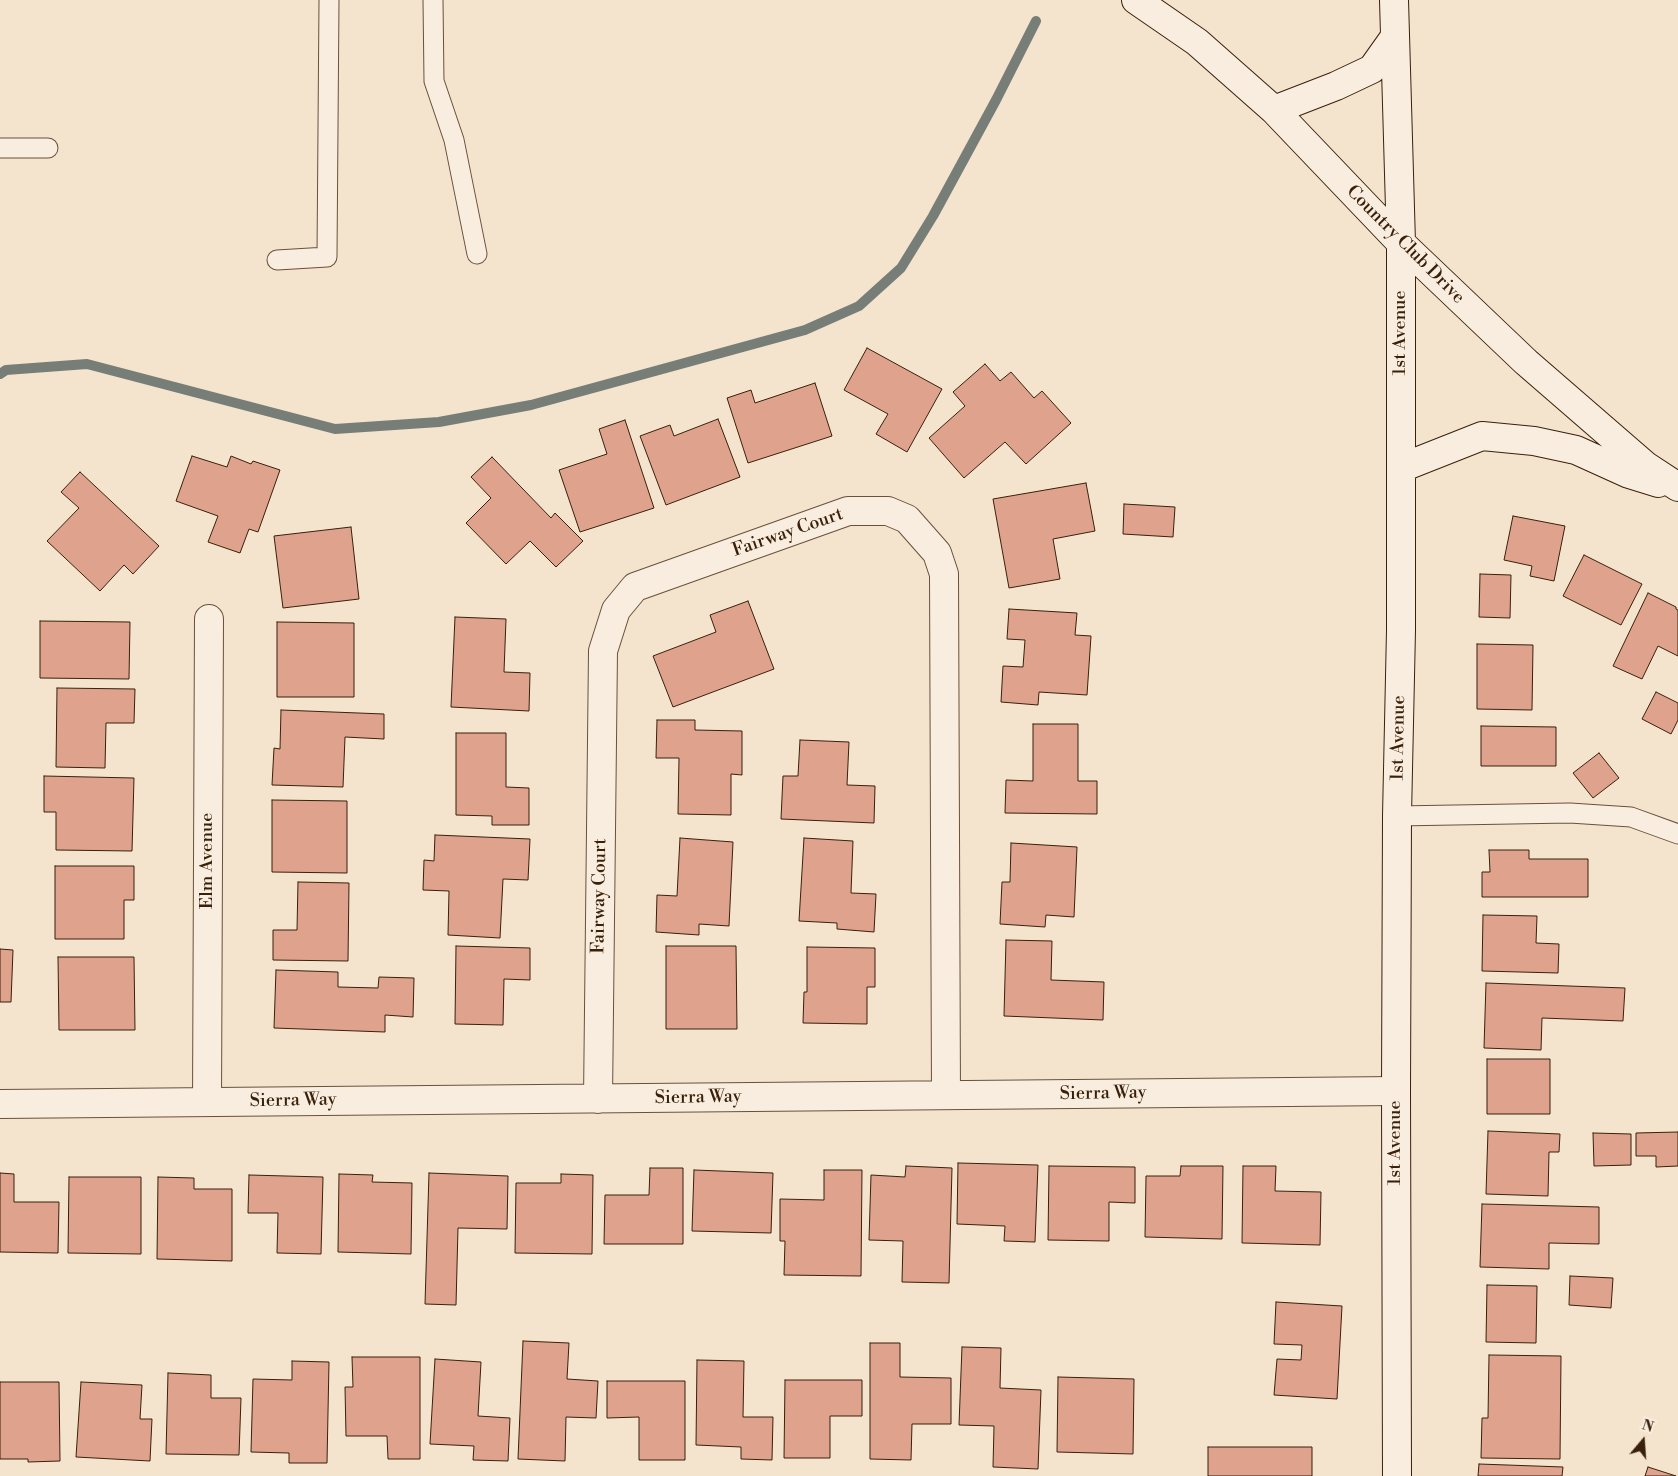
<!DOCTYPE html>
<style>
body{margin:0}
#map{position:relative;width:1678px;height:1476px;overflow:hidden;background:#f5e4cd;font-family:"Libre Bodoni",serif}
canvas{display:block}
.north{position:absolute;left:1618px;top:1416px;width:50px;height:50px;-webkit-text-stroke:4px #f8edde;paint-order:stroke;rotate:18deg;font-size:14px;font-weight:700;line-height:20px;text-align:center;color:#39200a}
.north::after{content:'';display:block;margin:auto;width:18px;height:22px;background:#39200a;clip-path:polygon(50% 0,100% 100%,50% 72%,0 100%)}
</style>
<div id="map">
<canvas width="1678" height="1476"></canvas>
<div class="north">N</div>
</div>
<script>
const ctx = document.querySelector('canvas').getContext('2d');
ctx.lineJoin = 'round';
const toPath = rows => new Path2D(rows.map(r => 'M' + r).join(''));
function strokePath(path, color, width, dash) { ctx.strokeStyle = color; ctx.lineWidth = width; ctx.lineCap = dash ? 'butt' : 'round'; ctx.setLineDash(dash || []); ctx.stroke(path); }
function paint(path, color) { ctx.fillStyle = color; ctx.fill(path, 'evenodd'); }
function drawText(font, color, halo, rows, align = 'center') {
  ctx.font = font + ' "Libre Bodoni",serif'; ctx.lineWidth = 4.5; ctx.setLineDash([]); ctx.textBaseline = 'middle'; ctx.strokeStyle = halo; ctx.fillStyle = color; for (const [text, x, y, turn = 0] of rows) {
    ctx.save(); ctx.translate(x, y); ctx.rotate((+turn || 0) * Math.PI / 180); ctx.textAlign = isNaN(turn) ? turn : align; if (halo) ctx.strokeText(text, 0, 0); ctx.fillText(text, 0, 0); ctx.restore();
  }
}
strokePath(toPath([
 [0,374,6,370,87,364,335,429,439,422,531,405,805,330,859,306,901,268,933,216,996,100,1036,21]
]), '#777e78', 10);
const building = toPath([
 [867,348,942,389,907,452,876,434,888,414,844,390,867,348],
 [985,364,1000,381,1011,372,1034,398,1042,391,1071,423,1026,464,1005,442,964,478,929,438,965,406,953,392,985,364],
 [815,383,832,436,748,463,727,398,751,390,755,403,815,383],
 [718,419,740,477,666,505,640,436,670,425,674,436,718,419],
 [625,420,654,508,580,532,559,470,607,454,599,429,625,420],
 [192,456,227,467,231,456,251,464,253,461,280,470,258,532,249,529,240,553,208,542,218,516,176,501,192,456],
 [492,457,551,518,555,513,583,541,556,567,530,541,506,564,466,523,491,498,471,477,492,457],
 [80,472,159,546,133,574,124,565,100,591,47,541,79,508,61,492,80,472],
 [1086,483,1095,531,1053,539,1060,579,1009,588,993,499,1086,483],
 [1124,504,1175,507,1173,537,1123,534,1124,504],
 [1513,516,1565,526,1554,581,1530,576,1532,566,1504,560,1513,516],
 [351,527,359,599,283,608,274,536,351,527],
 [1584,555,1642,584,1621,625,1563,596,1584,555],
 [1480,574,1511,575,1510,618,1479,617,1480,574],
 [1648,593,1676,607,1676,609,1678,610,1678,656,1658,646,1642,679,1613,666,1648,593],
 [748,601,774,669,673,707,653,656,716,632,710,615,748,601],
 [1009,609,1077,613,1075,635,1091,636,1087,695,1039,692,1038,705,1001,702,1003,666,1023,667,1025,640,1007,639,1009,609],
 [455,617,506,619,504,672,530,673,529,711,451,707,455,617],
 [40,621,130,622,129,679,40,678,40,621],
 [277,622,354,623,354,697,277,697,277,622],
 [1477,644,1533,645,1532,710,1477,709,1477,644],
 [57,688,135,689,134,723,106,723,105,768,56,767,57,688],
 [1656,692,1678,703,1678,720,1671,734,1642,719,1656,692],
 [281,710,384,714,384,739,345,737,343,787,272,785,274,748,280,749,281,710],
 [657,720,695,720,695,730,742,731,742,775,731,774,731,815,678,814,679,758,656,758,657,720],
 [1033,724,1078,724,1078,781,1097,781,1097,814,1005,813,1006,780,1033,781,1033,724],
 [1481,726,1556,727,1556,766,1481,766,1481,726],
 [456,733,506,733,506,787,529,788,529,825,492,825,492,816,456,815,456,733],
 [800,740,849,742,847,785,875,786,874,823,781,819,783,776,798,776,800,740],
 [1599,753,1619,778,1593,798,1573,773,1599,753],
 [44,776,134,778,132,851,56,850,56,812,44,812,44,776],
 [272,800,347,801,347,873,272,872,272,800],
 [435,835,530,839,528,880,503,879,500,938,448,935,449,891,423,890,424,860,434,861,435,835],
 [680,838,733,842,729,926,699,924,699,935,656,932,657,895,677,896,680,838],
 [804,838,853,841,851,893,876,894,874,932,837,929,837,923,799,921,804,838],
 [1011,843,1077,847,1074,917,1046,915,1045,927,1000,924,1002,882,1010,882,1011,843],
 [1489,850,1529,850,1529,859,1588,859,1588,897,1482,897,1482,872,1490,872,1489,850],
 [55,866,134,866,134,900,124,900,124,939,55,939,55,866],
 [298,882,349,883,348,961,273,960,273,930,297,930,298,882],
 [1483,915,1537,916,1536,943,1559,944,1558,973,1482,971,1483,915],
 [1006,940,1052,941,1051,980,1104,982,1103,1020,1004,1016,1006,940],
 [456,946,530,948,530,980,504,979,503,1025,455,1024,456,946],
 [666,946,736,946,737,1029,666,1029,666,946],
 [807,947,875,948,875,987,867,987,867,1024,803,1023,804,992,807,992,807,947],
 [0,949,13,950,11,1002,0,1002,0,949],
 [58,957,134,957,135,1030,59,1030,58,957],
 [276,970,338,972,338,987,378,988,379,977,414,978,413,1017,385,1015,385,1032,274,1028,276,970],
 [1486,983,1625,988,1623,1021,1542,1018,1541,1050,1484,1048,1486,983],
 [1487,1059,1550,1059,1550,1114,1487,1114,1487,1059],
 [1488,1131,1560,1134,1559,1152,1549,1152,1548,1196,1486,1194,1488,1131],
 [1678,1132,1678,1166,1656,1167,1656,1156,1636,1156,1636,1133,1678,1132],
 [1593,1133,1631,1134,1631,1165,1594,1166,1593,1133],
 [958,1163,1038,1165,1035,1242,1004,1241,1005,1226,957,1224,958,1163],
 [906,1166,952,1168,949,1283,902,1282,903,1241,869,1240,871,1175,905,1177,906,1166],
 [1049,1166,1135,1167,1135,1203,1109,1202,1109,1241,1048,1240,1049,1166],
 [1181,1166,1223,1166,1222,1239,1145,1237,1146,1176,1180,1176,1181,1166],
 [1243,1166,1276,1166,1275,1191,1321,1192,1320,1245,1242,1243,1243,1166],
 [650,1168,683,1168,683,1244,604,1244,605,1195,649,1195,650,1168],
 [694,1170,773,1173,771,1233,692,1231,694,1170],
 [824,1170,862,1170,861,1276,784,1275,785,1241,780,1241,780,1199,824,1200,824,1170],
 [0,1173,14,1174,14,1202,59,1202,58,1253,0,1252,0,1173],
 [429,1173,508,1176,507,1229,458,1228,456,1305,425,1304,429,1173],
 [339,1174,373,1175,372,1182,412,1183,411,1254,338,1252,339,1174],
 [561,1174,593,1175,592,1254,515,1253,516,1183,561,1183,561,1174],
 [249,1175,323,1177,321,1254,277,1253,278,1213,248,1213,249,1175],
 [69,1177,141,1177,141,1254,68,1253,69,1177],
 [158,1177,194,1178,194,1189,232,1189,232,1261,157,1259,158,1177],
 [1482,1204,1599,1207,1599,1244,1549,1243,1549,1269,1480,1267,1482,1204],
 [1570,1276,1613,1278,1611,1308,1569,1305,1570,1276],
 [1487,1285,1537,1286,1536,1343,1486,1342,1487,1285],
 [1276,1302,1342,1306,1337,1399,1274,1395,1277,1359,1301,1360,1302,1345,1274,1344,1276,1302],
 [523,1341,569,1343,567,1379,598,1381,596,1418,566,1417,565,1461,518,1459,523,1341],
 [870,1343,900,1343,900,1377,951,1378,951,1424,912,1424,911,1460,870,1459,870,1343],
 [962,1347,1001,1348,1000,1388,1041,1390,1038,1469,993,1467,994,1426,959,1425,962,1347],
 [1489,1355,1561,1356,1560,1459,1481,1458,1482,1418,1488,1418,1489,1355],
 [352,1357,420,1357,420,1459,388,1459,387,1436,346,1436,345,1387,353,1387,352,1357],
 [435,1359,481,1362,478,1416,510,1418,508,1461,473,1460,474,1446,430,1444,435,1359],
 [697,1360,744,1361,743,1417,773,1417,772,1460,741,1459,741,1447,696,1445,697,1360],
 [292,1361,329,1362,327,1463,289,1463,289,1453,251,1452,253,1379,292,1380,292,1361],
 [168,1373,211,1375,211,1398,241,1398,239,1455,166,1454,168,1373],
 [1058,1377,1134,1379,1133,1454,1057,1452,1058,1377],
 [785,1380,862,1380,862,1416,830,1416,830,1458,784,1458,785,1380],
 [607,1381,685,1381,685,1460,639,1460,639,1417,607,1418,607,1381],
 [0,1382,59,1382,60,1461,28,1462,28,1459,0,1459,0,1382],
 [81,1382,142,1385,140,1419,152,1419,150,1461,76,1457,81,1382],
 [1208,1447,1312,1447,1312,1476,1208,1476,1208,1447],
 [1479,1464,1563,1467,1562,1476,1478,1476,1479,1464],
 [1648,1467,1676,1476,1645,1476,1648,1467]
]);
paint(building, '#dea28d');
strokePath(building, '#39200a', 1);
const lane = toPath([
 [433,0,434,81,454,140,477,254],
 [0,148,48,148],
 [277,260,327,257,329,0],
 [1397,816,1570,813,1631,817,1678,834]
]);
const street = toPath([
 [598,1099,603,651,616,610,635,587,848,511,888,511,907,519,937,553,944,574,946,1095],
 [207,1102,209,619],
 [0,1104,1396,1091]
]);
const secondary = toPath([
 [1136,0,1197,42,1274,110,1401,243,1526,362,1646,466,1678,487],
 [1394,0,1401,243,1401,630,1397,816,1396,1091,1397,1476],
 [1274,110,1336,86,1372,69,1394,38],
 [1401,468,1482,436,1534,441,1576,450,1629,474,1658,483]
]);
strokePath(lane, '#68513b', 21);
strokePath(street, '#68513b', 30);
strokePath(secondary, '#39200a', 30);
strokePath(lane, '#f8edde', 19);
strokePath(street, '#f8edde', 28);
strokePath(secondary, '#f8edde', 28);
drawText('18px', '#39200a', '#f8edde', [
 ["Country Club Drive",1405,245,45],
 ["1st Avenue",1401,333,-90],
 ["Fairway Court",788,533,-19],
 ["1st Avenue",1399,738,-89],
 ["Elm Avenue",208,861,-90],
 ["Fairway Court",600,896,-89],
 ["Sierra Way",1103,1094,-1],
 ["Sierra Way",698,1098,-1],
 ["Sierra Way",293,1101,-1],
 ["1st Avenue",1396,1143,-90]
]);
</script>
